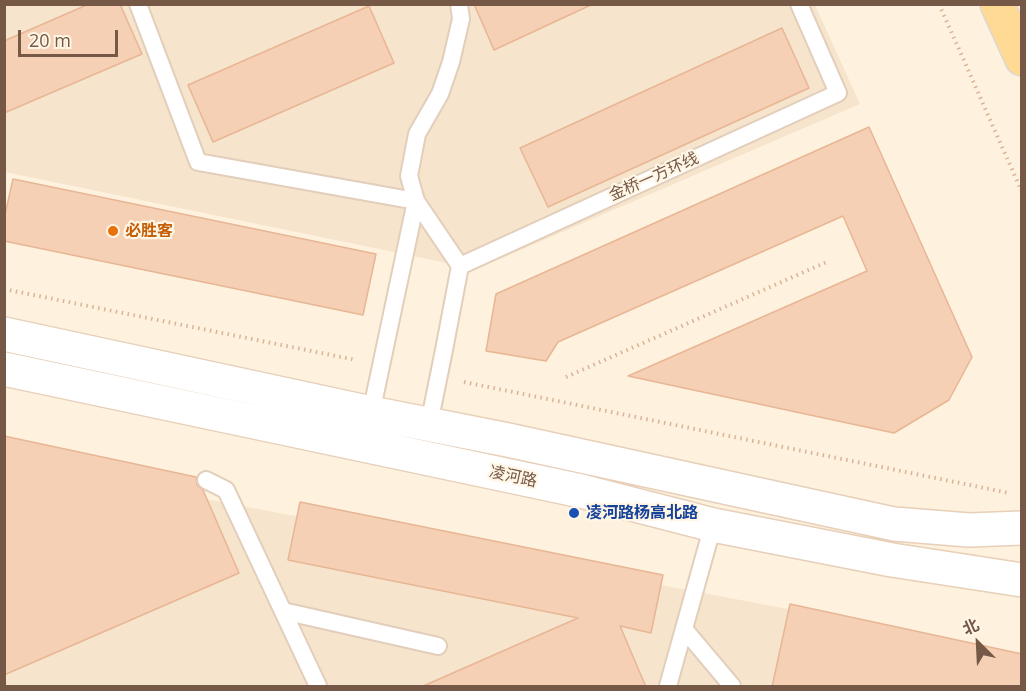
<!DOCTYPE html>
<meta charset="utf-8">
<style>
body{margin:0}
#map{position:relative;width:1026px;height:691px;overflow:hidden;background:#fef2de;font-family:"Open Sans","Noto Sans SC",sans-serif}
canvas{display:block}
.frame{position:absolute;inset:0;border:6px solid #755845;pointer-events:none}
.north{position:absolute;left:948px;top:613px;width:60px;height:60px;-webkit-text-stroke:4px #fff6e6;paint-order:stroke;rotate:336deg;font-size:16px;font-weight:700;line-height:24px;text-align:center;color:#755845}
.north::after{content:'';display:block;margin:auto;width:21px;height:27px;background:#755845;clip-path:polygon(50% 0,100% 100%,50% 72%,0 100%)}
.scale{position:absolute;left:18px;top:30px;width:100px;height:27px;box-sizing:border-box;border:3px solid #755845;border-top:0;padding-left:8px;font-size:18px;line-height:21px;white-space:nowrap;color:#755845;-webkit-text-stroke:4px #fff6e6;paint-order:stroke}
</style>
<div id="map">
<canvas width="1026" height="691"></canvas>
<div class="frame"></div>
<div class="north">北</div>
<div class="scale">20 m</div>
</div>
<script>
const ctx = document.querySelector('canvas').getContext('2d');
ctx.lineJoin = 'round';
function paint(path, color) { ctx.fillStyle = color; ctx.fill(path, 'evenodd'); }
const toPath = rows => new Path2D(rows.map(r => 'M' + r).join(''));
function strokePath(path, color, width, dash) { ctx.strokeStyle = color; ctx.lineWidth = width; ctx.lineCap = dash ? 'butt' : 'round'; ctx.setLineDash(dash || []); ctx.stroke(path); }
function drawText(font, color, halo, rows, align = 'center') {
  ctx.font = font + ' "Open Sans","Noto Sans SC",sans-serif'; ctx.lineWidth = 4.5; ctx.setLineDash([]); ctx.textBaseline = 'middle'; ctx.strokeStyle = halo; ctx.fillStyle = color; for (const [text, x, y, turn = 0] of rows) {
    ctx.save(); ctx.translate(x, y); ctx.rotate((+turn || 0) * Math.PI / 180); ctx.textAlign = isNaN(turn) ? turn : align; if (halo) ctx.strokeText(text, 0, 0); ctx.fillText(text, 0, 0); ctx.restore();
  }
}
paint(toPath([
 [5,5,815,5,860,104,476,269,5,172],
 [4,461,1021,653,1021,686,5,686]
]), '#f6e4cc');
const building = toPath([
 [89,4,120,4,142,54,4,113,4,41,89,4],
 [474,4,593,4,494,50,474,4],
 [369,6,394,63,213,142,188,85,369,6],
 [782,28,809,88,548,207,520,148,782,28],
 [869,127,972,357,949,400,894,433,628,376,867,271,843,216,558,342,546,361,486,351,496,294,869,127],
 [13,179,376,254,363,315,4,241,4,219,13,179],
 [4,436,196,477,197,485,203,490,239,573,4,675,4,436],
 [300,502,663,575,651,633,620,626,646,687,421,687,578,618,288,560,300,502],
 [790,604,1022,654,1022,687,772,687,790,604]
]);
paint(building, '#f5d0b4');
strokePath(building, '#e8b694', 1.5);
const lane = toPath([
 [138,4,198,162,416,201,371,413],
 [459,4,461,19,451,62,440,94,417,134,409,176,416,201,460,266],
 [429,424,444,350,460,266,838,93,799,4],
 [206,480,226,490,318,686],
 [283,611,438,646],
 [684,629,732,686],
 [668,686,713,525]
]);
const secondary = toPath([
 [4,334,371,413,508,440,894,524,969,530,1022,528],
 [4,369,581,491,713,525,892,560,1022,580]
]);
const primary = toPath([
 [997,4,1022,59]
]);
strokePath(lane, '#e2ceba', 20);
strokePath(secondary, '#e7cfb8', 36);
strokePath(primary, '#ded7d2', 36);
strokePath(toPath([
 [939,4,1022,192],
 [4,289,356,360],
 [566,377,829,261],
 [464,382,1009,493]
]), '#d9b398', 4, [1.5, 4.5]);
strokePath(lane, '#fff', 16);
strokePath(secondary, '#fff', 33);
strokePath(primary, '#ffda94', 33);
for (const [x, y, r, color] of [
 [113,231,6,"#e8710a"],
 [574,513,6,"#1a4fb4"]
]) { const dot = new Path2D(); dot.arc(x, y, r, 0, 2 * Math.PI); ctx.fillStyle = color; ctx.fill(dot); strokePath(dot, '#fff6e6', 2); }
drawText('16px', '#755845', '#fff6e6', [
 ["金桥一方环线",654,177,-24],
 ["凌河路",513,477,12]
]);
drawText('bold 16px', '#c56008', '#fff6e6', [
 ["必胜客",125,231]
], 'left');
drawText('bold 16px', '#164399', '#fff6e6', [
 ["凌河路杨高北路",586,513]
], 'left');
</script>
